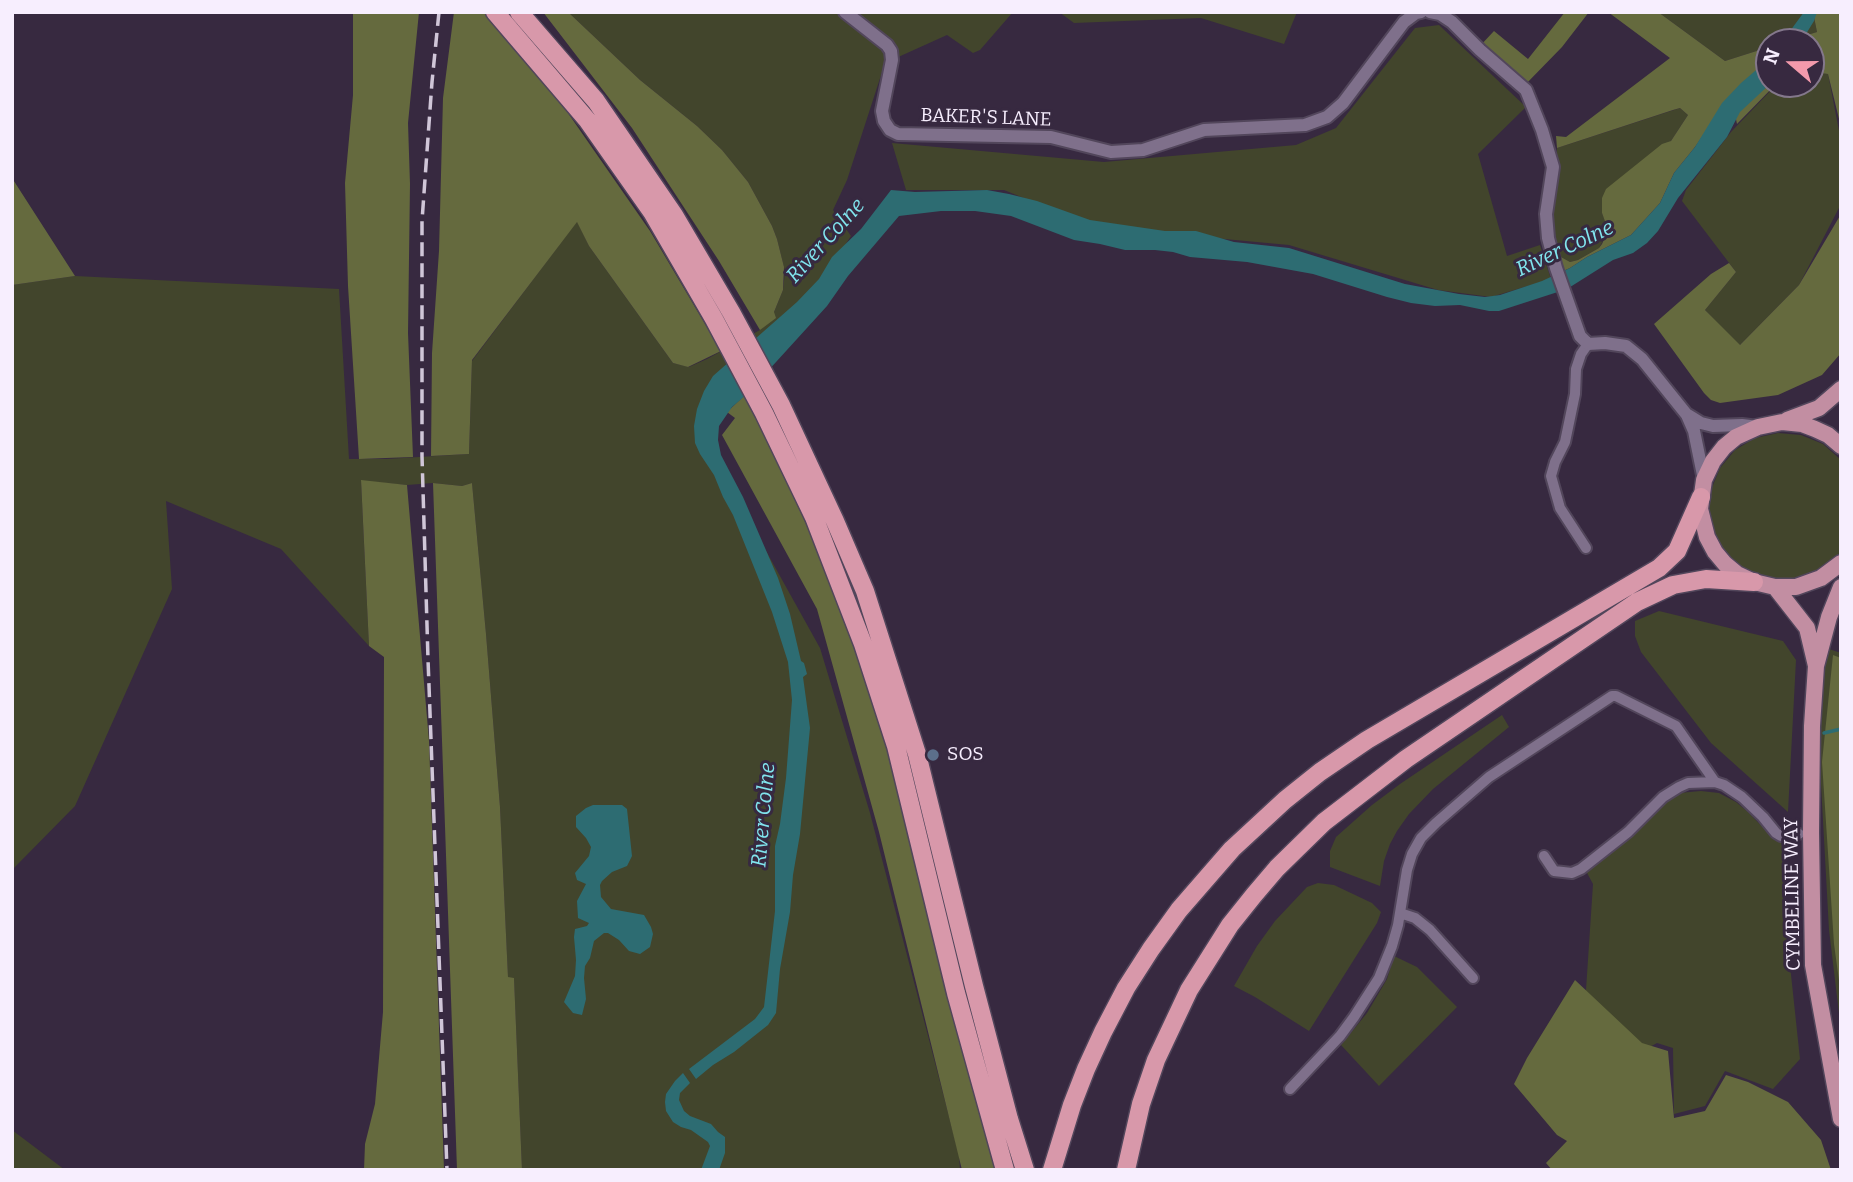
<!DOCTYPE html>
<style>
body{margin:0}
#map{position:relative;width:1853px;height:1182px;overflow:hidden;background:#372940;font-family:Bitter,serif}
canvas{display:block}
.frame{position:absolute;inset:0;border:14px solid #f7eefe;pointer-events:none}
.north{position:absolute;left:1755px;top:28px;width:70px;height:70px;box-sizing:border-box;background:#372940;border:2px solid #84788c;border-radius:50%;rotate:290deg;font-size:19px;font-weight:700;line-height:28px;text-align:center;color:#f7eefe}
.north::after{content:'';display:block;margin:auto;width:24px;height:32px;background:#f39aac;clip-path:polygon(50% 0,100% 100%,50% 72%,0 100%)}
</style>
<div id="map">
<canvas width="1853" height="1182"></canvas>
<div class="frame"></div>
<div class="north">N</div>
</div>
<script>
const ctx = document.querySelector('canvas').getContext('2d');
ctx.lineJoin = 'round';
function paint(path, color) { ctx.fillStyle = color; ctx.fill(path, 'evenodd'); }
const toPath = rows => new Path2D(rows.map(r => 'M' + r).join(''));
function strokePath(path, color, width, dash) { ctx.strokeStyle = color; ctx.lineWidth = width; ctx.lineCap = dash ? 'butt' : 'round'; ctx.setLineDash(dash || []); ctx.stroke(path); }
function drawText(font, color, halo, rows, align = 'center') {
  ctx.font = font + ' Bitter,serif'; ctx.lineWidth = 6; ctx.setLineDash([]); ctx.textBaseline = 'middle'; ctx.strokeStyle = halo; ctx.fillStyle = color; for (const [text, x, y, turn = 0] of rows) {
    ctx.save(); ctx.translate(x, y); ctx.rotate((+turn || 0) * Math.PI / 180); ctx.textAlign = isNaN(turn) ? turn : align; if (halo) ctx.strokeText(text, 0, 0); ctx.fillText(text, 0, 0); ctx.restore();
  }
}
paint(toPath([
 [568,12,1013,12,980,50,973,53,947,35,885,63,847,180,833,210,851,236,796,319,696,425,820,648,870,813,959,1155,960,1170,522,1170,514,979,508,978,500,807,486,634,472,483,462,486,433,483,407,485,361,481,369,646,281,549,166,501,172,589,75,806,12,870,12,285,75,276,339,289,349,459,386,459,469,454,472,361,577,221,589,246,673,363,689,367,707,359,760,330,774,312,783,290,785,271,777,239,772,226,748,182,722,150,697,126,640,80],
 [1059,12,1297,12,1284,44,1201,18,1074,23],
 [1658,12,1813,12,1817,32,1784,42,1769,42,1769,47,1725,61],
 [1439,25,1526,107,1478,154,1507,256,1540,245,1551,279,1491,297,1438,290,1289,245,1095,227,1004,190,906,190,892,143,1104,162,1296,145,1336,128,1415,28],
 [1811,72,1828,74,1841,141,1841,204,1799,285,1739,346,1705,310,1736,272,1682,201,1686,190,1731,132,1777,84,1811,84],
 [1680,108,1688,115,1671,141,1602,213,1606,223,1606,235,1599,248,1578,260,1570,262,1561,257,1554,232,1553,207,1557,148],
 [1778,433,1801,435,1823,444,1841,460,1841,554,1827,568,1804,579,1778,582,1753,576,1731,561,1716,540,1709,515,1711,490,1720,468,1735,450,1755,438],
 [1659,611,1783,641,1796,660,1788,812,1711,743,1641,652,1635,636,1635,621],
 [1826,648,1841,653,1841,1030,1829,930,1819,748],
 [1502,715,1509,727,1433,789,1409,814,1397,831,1390,844,1384,861,1380,886,1330,867,1330,851,1336,837,1372,805,1400,784],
 [1701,791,1719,793,1736,802,1748,812,1776,841,1785,841,1787,937,1800,1059,1773,1089,1725,1071,1705,1106,1674,1114,1673,1048,1657,1043,1622,1062,1585,1005,1593,884,1586,871,1622,845,1661,805,1679,793],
 [1318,883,1334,885,1372,903,1381,912,1377,923,1309,1031,1255,997,1234,986,1257,946,1275,921,1307,887],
 [1394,956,1417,967,1457,1007,1379,1086,1341,1045,1367,1013,1387,979],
 [12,1130,65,1170,12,1170]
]), '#42452c');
paint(toPath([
 [353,12,419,12,408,123,410,184,408,333,413,457,359,459,348,286,345,183,353,95],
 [454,12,486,12,561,103,650,231,721,351,688,367,673,363,589,246,577,222,472,360,469,454,431,456,432,353,439,251,443,98],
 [543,12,568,12,640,80,697,126,722,150,748,182,772,226,777,239,784,267,783,290,774,312,776,318,760,330,719,261,632,128],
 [1565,12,1589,12,1562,47,1524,86,1479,47,1494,31,1528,59],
 [1608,12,1658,12,1725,61,1769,47,1769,84,1776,84,1737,124,1731,95,1695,147,1674,173,1660,203,1631,235,1587,257,1570,268,1559,273,1561,257,1570,262,1578,260,1599,248,1602,244,1606,235,1606,224,1602,213,1602,198,1606,189,1662,144,1671,141,1688,115,1680,108,1673,110,1557,148,1556,136,1566,137,1670,58],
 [1813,12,1841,12,1841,127,1828,74,1811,72,1811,42,1784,42,1817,32],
 [12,178,75,276,12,285],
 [1841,214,1841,353,1822,375,1778,395,1720,403,1711,400,1704,393,1654,324,1711,274,1729,263,1736,272,1705,310,1740,345,1799,285],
 [746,394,837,591,899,779,1000,1170,962,1170,879,832,817,609,722,435,735,418,727,412],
 [361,480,407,485,429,741,444,1170,364,1170,365,1144,375,1104,383,1012,384,657,369,646],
 [433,483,462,486,472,483,486,634,500,807,508,977,514,978,522,1170,457,1170],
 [1833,655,1841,658,1841,995,1834,944,1822,762],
 [1575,980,1642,1043,1668,1051,1674,1118,1705,1111,1726,1075,1748,1082,1788,1102,1821,1140,1831,1170,1552,1170,1546,1163,1567,1141,1557,1135,1514,1084,1527,1058]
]), '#656a3e');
paint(toPath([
 [1804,12,1817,12,1814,21,1801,42,1782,42],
 [1769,59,1770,84,1740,112,1727,137,1678,198,1658,231,1647,243,1633,253,1613,260,1567,289,1499,311,1489,311,1460,305,1435,306,1411,303,1387,297,1313,274,1247,262,1190,257,1173,252,1155,250,1125,250,1100,244,1074,240,1011,216,975,211,941,211,899,216,848,276,827,306,746,395,732,407,719,426,718,440,721,455,743,497,778,578,790,614,801,661,804,663,807,674,803,677,810,728,800,834,793,875,790,912,780,969,776,1013,768,1025,734,1052,713,1065,696,1079,689,1069,755,1019,764,1007,775,911,775,846,780,824,786,778,792,700,788,662,772,612,733,515,723,497,714,475,700,454,695,443,694,426,697,409,704,391,713,376,797,302,819,279,832,257,861,229,891,190,915,192,987,190,1009,194,1037,201,1090,220,1165,231,1196,231,1234,242,1289,248,1405,284,1459,294,1485,297,1500,295,1542,281,1570,268,1587,257,1631,235,1660,203,1674,173,1695,147,1722,103,1741,83],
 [593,805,622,805,627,809,632,856,627,866,612,872,602,881,600,885,601,897,611,909,644,915,651,927,653,934,650,947,640,954,629,951,619,940,608,933,604,933,594,941,590,958,585,966,584,978,586,999,582,1015,573,1013,564,1002,575,976,576,960,574,937,575,929,587,926,589,923,578,918,577,901,586,884,577,880,575,873,589,856,591,847,586,838,576,827,576,816,586,808],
 [683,1073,690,1083,680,1093,679,1100,684,1111,690,1116,711,1124,718,1132,725,1137,725,1153,719,1170,701,1170,710,1146,708,1142,691,1130,681,1127,673,1122,666,1111,665,1102,666,1094,675,1081]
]), '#2d6c72');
strokePath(toPath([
 [1824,733,1841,729]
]), '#2d6c72', 3.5);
const minor = toPath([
 [1586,548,1560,508,1551,476,1555,462,1565,442,1575,394,1576,369,1581,354,1588,344],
 [1544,856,1554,871,1572,873,1581,869,1628,832,1663,797,1679,787,1688,783,1715,782,1724,785,1742,797,1763,817,1776,833,1781,836,1799,834],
 [1400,913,1415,918,1430,930,1473,978],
 [1290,1089,1340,1036,1354,1017,1379,978,1392,946,1398,925,1407,870,1412,854,1421,838,1436,823,1489,777,1612,696,1616,696,1676,726,1715,782]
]);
const tertiary = toPath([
 [845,12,887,45,891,51,892,60,882,111,884,121,890,130,898,134,1051,137,1111,152,1143,150,1204,130,1305,125,1327,117,1343,103,1404,22,1416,13,1421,12],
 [1430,12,1440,14,1452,22,1480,50,1526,90,1542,130,1553,167,1546,214,1548,238,1556,268,1580,336,1588,344,1605,343,1626,346,1642,359,1687,415,1694,431,1704,480],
 [1688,415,1701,423,1713,426,1742,425,1758,427]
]);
const primary = toPath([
 [1787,420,1819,408,1841,389],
 [1841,446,1828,435,1815,429,1802,424,1782,422,1758,427,1736,437,1724,447,1713,461,1704,480,1700,509,1707,537,1715,552,1725,564,1737,574,1754,582,1775,587,1796,587,1821,578,1841,563],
 [1775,587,1807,628,1816,666],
 [1841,587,1829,617,1816,666,1812,726,1811,832,1813,965,1841,1119]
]);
const trunk = toPath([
 [495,12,588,121,652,212,714,319,764,413,814,517,863,644,896,746,956,993,1005,1170],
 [519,12,596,101,674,215,731,312,781,405,835,521,865,591,917,754,974,986,1009,1119,1025,1170],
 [1052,1170,1072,1105,1086,1069,1103,1032,1126,988,1151,949,1179,910,1232,849,1285,800,1320,772,1367,740,1659,568,1677,551,1701,497],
 [1126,1170,1141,1104,1156,1060,1189,990,1230,925,1254,895,1277,868,1324,822,1406,759,1637,602,1673,585,1706,579,1754,582]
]);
strokePath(minor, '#52465b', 14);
strokePath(tertiary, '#52465b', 16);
strokePath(primary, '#52465b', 19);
strokePath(trunk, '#52465b', 21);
strokePath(minor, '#7f708b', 10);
strokePath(tertiary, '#7f708b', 12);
strokePath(primary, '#c28ea2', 16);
strokePath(trunk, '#d898aa', 18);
strokePath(toPath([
 [439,12,432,82,422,221,422,456,428,659,447,1170]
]), '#d0c6d8', 3.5, [14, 7]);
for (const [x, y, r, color] of [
 [933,755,7,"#5c6f8a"]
]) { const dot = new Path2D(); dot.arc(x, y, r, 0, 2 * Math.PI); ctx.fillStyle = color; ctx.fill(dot); strokePath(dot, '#372940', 2.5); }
drawText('19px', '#f7eefe', '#372940', [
 ["BAKER'S LANE",986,118,2],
 ["CYMBELINE WAY",1793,894,-91]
]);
drawText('19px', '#f7eefe', '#372940', [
 ["SOS",947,755]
], 'left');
drawText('italic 21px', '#81e5ee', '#372940', [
 ["River Colne",826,241,-48],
 ["River Colne",1565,249,-25],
 ["River Colne",764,815,-85]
]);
</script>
